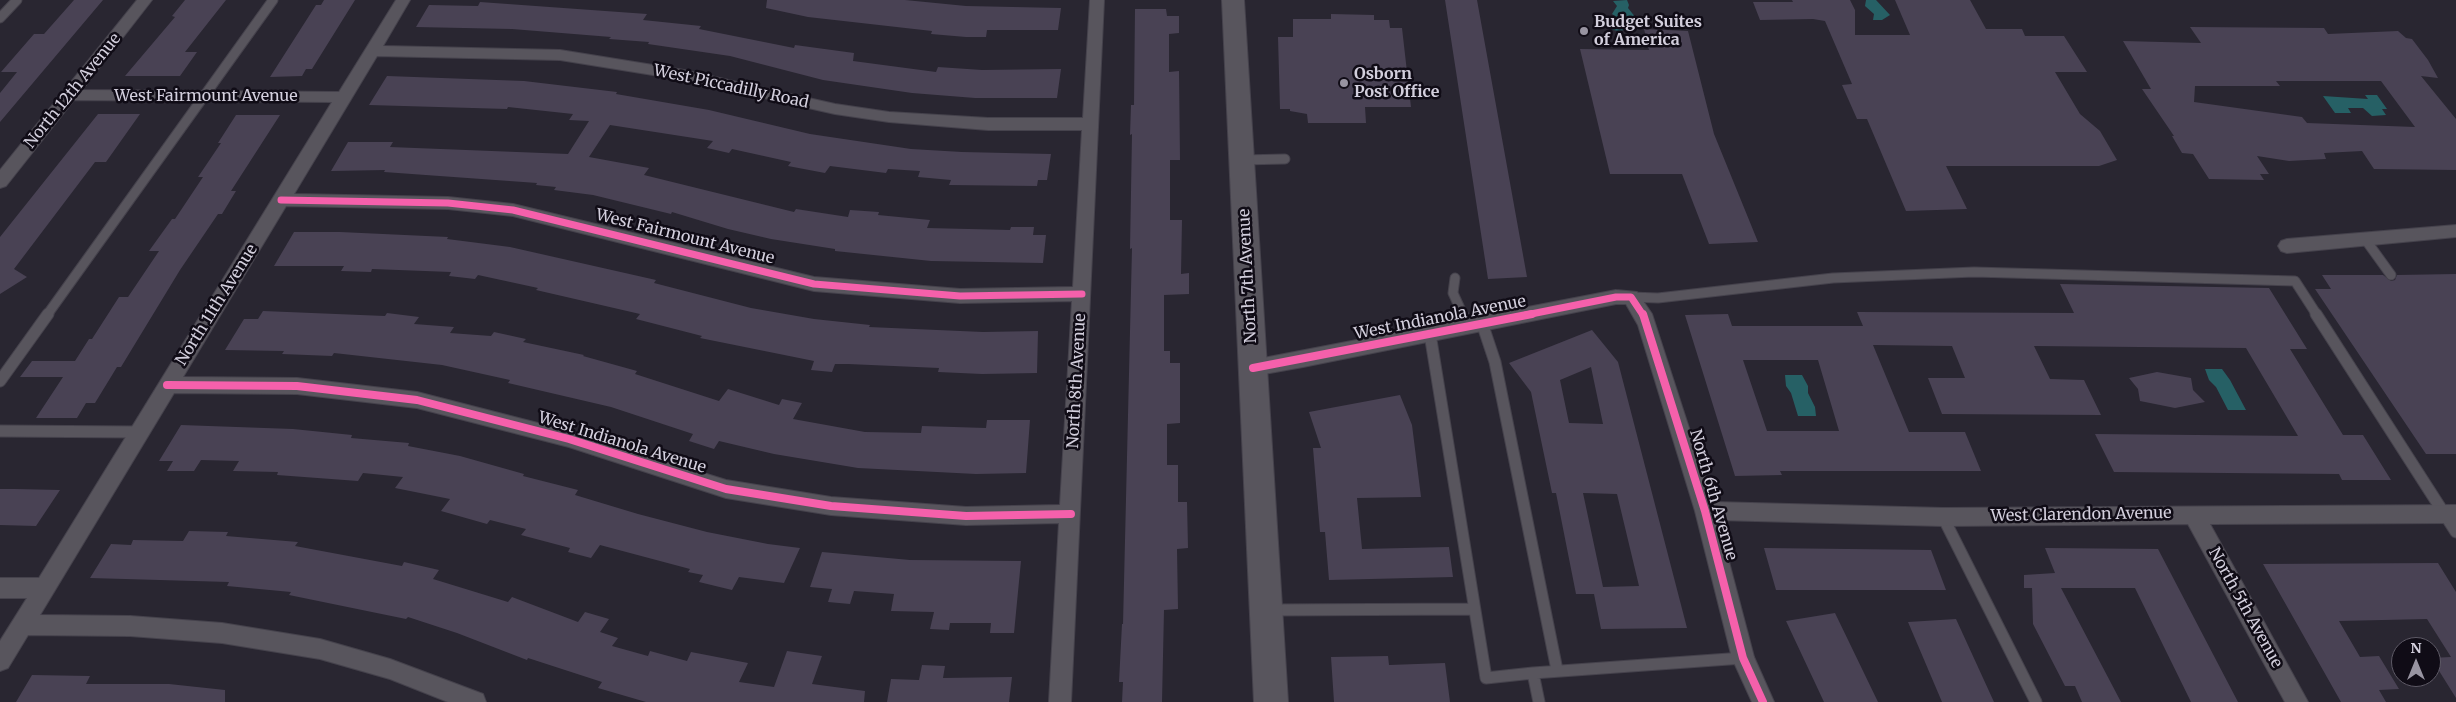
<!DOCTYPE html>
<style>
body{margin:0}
#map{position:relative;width:2456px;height:702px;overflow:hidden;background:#292631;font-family:Merriweather,serif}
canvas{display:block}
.north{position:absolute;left:2391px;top:637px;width:50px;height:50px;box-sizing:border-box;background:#100c16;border:1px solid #5e5a66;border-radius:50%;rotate:0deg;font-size:14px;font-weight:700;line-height:20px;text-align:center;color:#d3cfdd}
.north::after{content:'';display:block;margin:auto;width:18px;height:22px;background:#9894a1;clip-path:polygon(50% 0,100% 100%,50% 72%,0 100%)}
</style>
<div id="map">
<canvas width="2456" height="702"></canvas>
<div class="north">N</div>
</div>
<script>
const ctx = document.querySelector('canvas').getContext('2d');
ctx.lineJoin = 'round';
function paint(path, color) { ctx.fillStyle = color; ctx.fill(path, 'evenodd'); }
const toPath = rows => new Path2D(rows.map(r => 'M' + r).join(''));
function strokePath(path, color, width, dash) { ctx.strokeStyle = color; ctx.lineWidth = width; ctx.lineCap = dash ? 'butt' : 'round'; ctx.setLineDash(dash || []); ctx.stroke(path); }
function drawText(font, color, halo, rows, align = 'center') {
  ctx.font = font + ' Merriweather,serif'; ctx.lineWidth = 5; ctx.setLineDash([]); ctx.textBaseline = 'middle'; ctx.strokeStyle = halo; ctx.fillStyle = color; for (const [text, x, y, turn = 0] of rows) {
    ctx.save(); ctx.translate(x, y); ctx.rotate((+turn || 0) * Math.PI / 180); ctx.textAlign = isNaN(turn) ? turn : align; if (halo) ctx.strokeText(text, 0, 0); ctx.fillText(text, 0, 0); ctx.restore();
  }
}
paint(toPath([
 [1627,0,1629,5,1628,8,1636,18,1634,23,1630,24,1629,29,1619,31,1613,30,1609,27,1616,23,1616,17,1612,14,1617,6,1613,1],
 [1866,0,1876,0,1890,15,1882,20,1873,20,1874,14,1865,6],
 [2365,95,2377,95,2387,109,2382,109,2386,115,2372,116,2363,108,2348,108,2351,113,2335,113,2323,96,2368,99],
 [2205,369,2222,369,2230,380,2246,410,2228,410,2216,387,2209,380],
 [1785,375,1802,375,1808,386,1808,393,1815,407,1816,416,1798,416,1791,393,1786,386]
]), '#266065');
paint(toPath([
 [74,0,103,0,0,122,0,93,17,72,1,72,34,34,44,34],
 [185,0,226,0,185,52,197,52,180,76,125,76,175,17,172,16],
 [324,0,355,0,312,69,306,69,302,76,270,77,316,5,321,5],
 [767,0,905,0,966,6,1061,8,1058,30,987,30,986,37,966,37,931,34,932,31,808,17,766,8],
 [1445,0,1477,0,1527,277,1488,279],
 [1792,0,1850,0,1855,10,1855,35,1910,35,1895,0,1970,0,1986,29,2022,29,2025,36,2064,36,2087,72,2055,72,2080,114,2100,131,2117,160,2099,166,1946,166,1967,209,1906,211,1867,119,1857,119,1842,85,1852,84,1825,21,1813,19,1760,20,1753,2,1793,2],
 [480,2,647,14,643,20,701,26,699,29,794,48,795,45,854,53,853,61,936,72,938,67,982,70,1061,69,1057,98,975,98,912,93,823,80,730,56,648,44,649,42,609,39,611,37,512,29,416,27,429,5,478,6],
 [1135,9,1166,9,1167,16,1179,16,1179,33,1169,34,1169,72,1179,71,1180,160,1170,160,1170,220,1182,220,1181,274,1189,273,1189,294,1164,295,1164,351,1170,351,1170,363,1180,363,1180,423,1167,424,1167,465,1178,465,1178,502,1187,502,1188,548,1177,549,1178,609,1164,610,1162,702,1122,702,1123,682,1119,682,1122,624,1123,624,1132,248,1130,249,1132,134,1130,135,1131,105,1134,105],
 [1331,14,1374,15,1374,20,1389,20,1390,28,1402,28,1411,107,1365,107,1366,123,1308,123,1307,114,1290,111,1290,109,1280,109,1278,37,1293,37,1293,19,1331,19],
 [2190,27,2324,28,2328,34,2398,31,2406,38,2412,39,2428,60,2438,78,2421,76,2456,119,2456,170,2374,169,2362,151,2324,153,2326,159,2289,161,2257,156,2269,174,2260,174,2264,180,2209,179,2193,154,2182,153,2172,136,2174,136,2142,89,2151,89,2123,41,2201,43],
 [2276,81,2381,81,2415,127,2307,123,2302,117,2194,102,2195,86,2280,86],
 [1644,29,1688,31,1714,134,1758,242,1709,244,1682,174,1610,174,1580,49,1649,50],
 [387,76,524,81,617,92,616,94,709,110,810,134,911,149,962,152,1051,154,1047,180,1038,180,1037,186,949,185,951,180,918,177,920,171,888,169,886,173,830,166,825,173,788,166,791,162,732,149,729,153,707,148,713,141,610,125,589,157,649,168,644,175,794,212,796,209,848,217,850,210,879,212,878,215,930,220,927,228,1010,230,1011,227,1034,227,1033,235,1046,235,1043,263,931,261,835,251,835,249,771,239,728,229,672,212,671,214,593,195,554,190,556,187,536,185,537,183,384,172,385,170,331,171,348,142,393,142,390,147,568,154,589,121,569,120,573,114,508,107,507,109,369,105],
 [98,114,140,114,106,162,95,162,14,269,27,277,0,294,0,237],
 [236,115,280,115,231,191,236,191,222,214,218,214,180,270,121,367,117,367,95,403,86,403,77,418,36,418,63,377,20,377,32,361,75,361,89,339,92,339,119,297,128,297,159,251,149,251,172,219,175,219,203,177,198,177,221,143,218,143],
 [294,232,340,232,448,237,447,239,510,247,656,280,654,283,751,308,814,319,870,325,869,327,983,332,1038,331,1037,373,982,374,938,372,939,368,848,364,835,364,832,372,811,370,814,361,700,338,702,336,636,319,640,314,536,290,538,288,478,275,475,279,449,276,451,272,372,269,371,272,341,271,344,266,274,266],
 [2456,274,2456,454,2426,454,2315,289,2331,289,2322,275,2383,275,2391,281,2395,280,2397,275],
 [2060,284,2269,288,2307,349,2290,349,2343,435,2363,435,2391,480,2342,480,2339,474,2114,472,2095,434,2298,436,2246,348,2034,346,2050,379,2084,380,2101,415,1942,414,1928,378,1965,378,1952,346,1873,345,1909,432,1965,432,1981,471,1780,471,1782,475,1735,476,1685,315,1728,314,1732,326,1863,326,1857,312,2074,313],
 [1743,360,1818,360,1839,431,1767,431],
 [263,311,385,316,387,313,419,317,414,324,454,327,450,333,491,336,494,332,526,339,523,342,584,355,583,356,637,371,635,374,719,401,728,389,779,405,782,399,802,403,793,419,865,432,921,433,922,426,986,428,987,420,1030,420,1026,473,976,474,858,468,774,454,719,441,714,449,689,441,693,434,611,407,508,383,510,380,442,365,334,353,332,356,282,354,284,351,225,350,244,319,258,319],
 [1592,330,1618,362,1687,628,1601,629,1594,594,1576,594,1556,493,1552,493,1531,392,1509,363],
 [1591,367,1603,424,1569,423,1560,380],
 [1583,493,1617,494,1639,586,1603,587],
 [2157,372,2191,378,2193,390,2205,402,2175,408,2140,401,2138,389,2129,378],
 [1400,395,1412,425,1421,497,1357,498,1362,549,1449,547,1453,577,1329,580,1325,532,1320,532,1313,448,1321,448,1309,412],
 [181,425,293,429,352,435,351,438,409,443,408,446,460,456,524,474,523,476,578,490,575,495,638,514,707,532,768,544,800,548,784,583,739,577,732,590,699,582,703,575,688,572,690,569,600,545,591,558,568,552,570,548,521,535,526,529,490,520,487,524,441,511,450,499,395,488,403,477,363,473,358,481,277,475,278,472,233,471,239,461,201,460,194,471,167,471,173,461,159,461],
 [0,489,15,489,60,490,36,526,0,525],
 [189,531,228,532,226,536,298,542,295,546,402,566,404,562,439,570,433,579,508,602,512,597,578,622,585,612,609,619,600,632,618,638,612,646,648,656,650,651,687,661,691,652,748,663,739,682,774,687,787,651,822,656,812,684,865,691,864,702,646,702,598,688,602,682,528,658,527,660,457,633,408,617,406,619,289,595,291,592,227,586,229,582,90,578,111,544,131,545,133,540,183,541],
 [1764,548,1931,550,1946,590,1776,590],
 [2045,548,2158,549,2238,702,2191,702,2135,588,2061,588,2121,702,2082,702,2075,686,2065,686,2033,624,2032,588,2024,588,2024,575,2055,573],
 [822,552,910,560,1021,561,1014,633,990,633,991,623,950,623,949,630,930,629,934,612,891,611,894,594,854,591,850,604,828,602,832,589,810,587],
 [2438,563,2456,592,2456,698,2431,658,2451,657,2427,619,2339,621,2360,657,2379,656,2399,689,2379,690,2386,702,2341,702,2263,564],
 [1835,613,1878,702,1824,702,1786,621],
 [1956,619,1994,702,1942,702,1908,622],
 [1388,656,1389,665,1445,663,1450,702,1334,702,1331,657],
 [922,665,945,666,943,678,1012,677,1009,702,887,702,891,679,919,680],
 [32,675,90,676,86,684,169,684,225,690,225,702,16,702]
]), '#494254');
const serviceFar1 = toPath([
 [0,18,17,0],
 [1242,160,1285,159],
 [2365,239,2391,275],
 [1455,278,1453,293,1463,315],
 [1631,297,1658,298,1833,278,1974,272,2295,281,2317,315],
 [47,315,273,0]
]);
const service = toPath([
 [1462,314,1468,326],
 [2316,314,2456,532],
 [1482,323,1495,362,1557,670],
 [1430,334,1486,678,1533,673,1539,702],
 [0,381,48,314],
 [0,431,138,432],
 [1943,517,2036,702],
 [1270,610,1474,609],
 [1533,673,1743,658]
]);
const minor = toPath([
 [137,0,152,0,82,90,339,92,396,0,410,0,383,46,560,50,684,70,835,104,889,112,988,118,1083,118,1090,0,1104,0,1071,702,1049,702,1059,523,966,525,831,515,726,498,569,447,417,408,297,394,174,393,40,615,130,616,222,623,320,639,390,659,483,694,486,702,448,702,390,679,320,659,222,643,130,636,28,635,8,668,0,671,0,641,27,598,0,598,0,578,39,578,332,102,74,100,6,186,0,188,0,170,137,0],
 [377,56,560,60,684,80,835,114,889,122,988,130,1082,130,1073,287,960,289,814,277,513,204,448,197,294,194,377,56],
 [286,206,448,209,513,216,814,291,960,303,1072,301,1060,505,966,507,831,497,726,480,569,431,417,392,297,378,183,377,286,206],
 [2456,225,2456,237,2287,253,2281,251,2278,246,2281,241,2287,239,2456,225],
 [1616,290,1637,292,1652,314,1713,502,1943,508,2456,505,2456,523,2210,524,2308,702,2285,702,2188,524,1943,526,1718,520,1754,657,1774,702,1752,702,1732,658,1695,511,1638,325,1626,304,1616,304,1303,367,1253,376,1246,373,1244,368,1246,363,1253,360,1616,290]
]);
const secondary = toPath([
 [1222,0,1244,0,1288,702,1254,702,1222,0]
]);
strokePath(serviceFar1, '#45424c', 11);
strokePath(service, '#45424c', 13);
strokePath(minor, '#45424c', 2);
strokePath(secondary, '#45424c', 2);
strokePath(serviceFar1, '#58555d', 9);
strokePath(service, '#58555d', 11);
paint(minor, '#58555d');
paint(secondary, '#58555d');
strokePath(toPath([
 [281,200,448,203,513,210,814,284,960,296,1082,294],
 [1526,315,1616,297,1631,297,1643,315]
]), '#f560ab', 7);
strokePath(toPath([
 [1643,314,1705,511,1743,658,1763,702],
 [1253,368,1532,314],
 [167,385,297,386,417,400,569,439,726,489,831,506,966,516,1071,514]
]), '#f560ab', 8);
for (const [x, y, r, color] of [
 [1584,31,5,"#9894a1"],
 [1344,83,5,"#9894a1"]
]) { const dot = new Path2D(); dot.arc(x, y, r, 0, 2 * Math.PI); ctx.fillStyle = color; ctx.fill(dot); strokePath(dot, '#100c16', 2); }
drawText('bold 16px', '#d3cfdd', '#100c16', [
 ["Budget Suites",1594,22],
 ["of America",1594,40],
 ["Osborn",1354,74],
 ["Post Office",1354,92]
], 'left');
drawText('16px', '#d3cfdd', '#100c16', [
 ["West Piccadilly Road",731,87,12],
 ["North 12th Avenue",73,91,-51],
 ["West Fairmount Avenue",206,96],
 ["West Fairmount Avenue",685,237,14],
 ["North 7th Avenue",1248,276,-93],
 ["North 11th Avenue",217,305,-58],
 ["West Indianola Avenue",1440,318,-11],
 ["North 8th Avenue",1077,381,-87],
 ["West Indianola Avenue",622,443,17],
 ["North 6th Avenue",1713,495,74],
 ["West Clarendon Avenue",2081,515,-1],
 ["North 5th Avenue",2245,608,61]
]);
</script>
